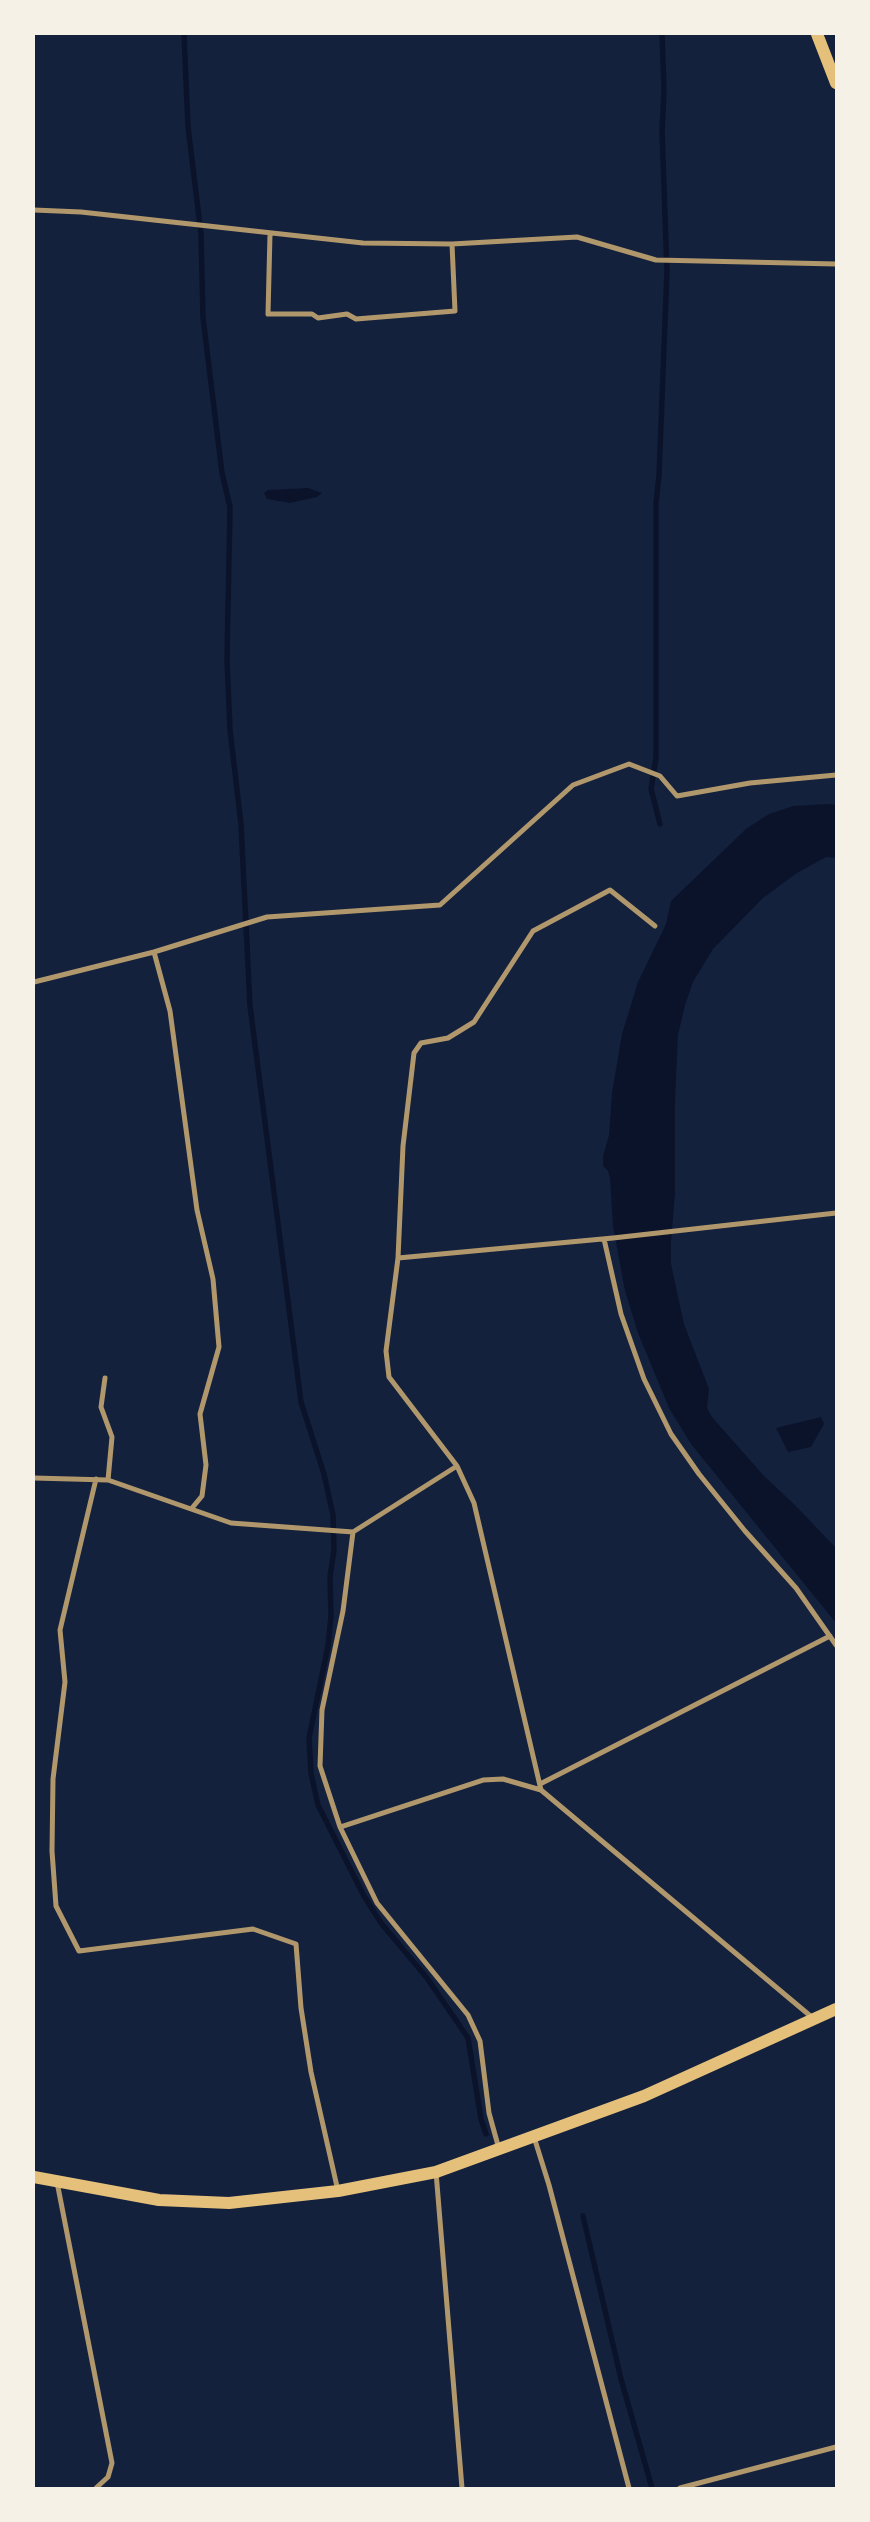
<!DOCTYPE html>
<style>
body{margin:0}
#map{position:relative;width:870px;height:2522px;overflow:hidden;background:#14213d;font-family:Bitter,serif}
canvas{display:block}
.frame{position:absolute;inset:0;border:35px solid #f6f1e7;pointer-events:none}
</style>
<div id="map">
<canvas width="870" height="2522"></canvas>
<div class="frame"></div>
</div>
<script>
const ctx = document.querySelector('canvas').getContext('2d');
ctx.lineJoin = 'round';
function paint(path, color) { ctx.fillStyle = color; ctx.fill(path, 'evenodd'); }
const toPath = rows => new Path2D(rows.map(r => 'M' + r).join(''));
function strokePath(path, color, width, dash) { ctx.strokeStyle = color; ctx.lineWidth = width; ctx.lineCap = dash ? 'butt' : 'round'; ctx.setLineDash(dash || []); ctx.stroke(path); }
paint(toPath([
 [308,488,322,493,317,497,290,503,267,499,264,493,268,490],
 [829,804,836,805,836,858,826,857,797,873,763,898,713,949,693,982,685,1005,678,1035,675,1101,675,1193,671,1242,671,1264,684,1324,709,1389,707,1408,712,1417,764,1476,795,1505,836,1548,836,1623,691,1444,669,1408,638,1333,625,1291,613,1226,610,1179,608,1171,603,1166,603,1156,609,1135,612,1093,622,1034,638,982,666,924,671,901,746,829,769,814,793,806],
 [821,1417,824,1424,811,1447,788,1452,776,1428]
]), '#0b132b');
strokePath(toPath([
 [184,34,188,127,201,234,203,318,222,473,230,507,227,659,230,730,241,824,250,1006,301,1402,324,1474,333,1515,334,1550,330,1577,331,1616,328,1646,309,1738,311,1773,318,1805,364,1896,381,1923,427,1978,468,2038,481,2119,486,2134],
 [660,824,651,789,656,758,656,503,659,475,667,271,662,131,664,90,662,34],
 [583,2216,621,2379,652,2488]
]), '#0b132b', 5.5);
strokePath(toPath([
 [34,210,81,212,363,243,452,244,577,237,656,260,836,264],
 [270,234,268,314,312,314,318,318,347,314,356,319,455,311,452,244],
 [154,952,170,1011,197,1210,213,1279,219,1347,200,1414,206,1465,202,1496,192,1508],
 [34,982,154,952,267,917,440,905,573,785,629,764,660,776,677,796,750,783,836,775],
 [604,1239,621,1314,644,1379,671,1434,699,1474,745,1531,796,1588,836,1645],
 [398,1258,613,1238,836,1213],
 [105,1378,101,1407,112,1437,108,1480],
 [34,1478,108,1480,231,1523,353,1532,457,1466],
 [96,1479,60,1630,65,1682,53,1779,52,1851,56,1906,79,1951,253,1929,296,1944,301,2008,311,2072,338,2191],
 [353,1532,343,1611,322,1710,320,1766,340,1827,377,1903,468,2015,480,2041,489,2113,499,2149],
 [540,1784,830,1636],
 [541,1790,474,1503,457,1466,389,1377,386,1351,398,1258,403,1146,414,1053,421,1043,448,1038,474,1022,533,931,610,890,655,926],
 [340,1827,483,1780,503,1779,541,1790,814,2019],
 [534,2137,549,2185,629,2488],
 [436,2172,462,2488],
 [57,2182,112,2463,108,2477,96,2488],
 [680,2488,836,2447]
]), '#b1986c', 5);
strokePath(toPath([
 [817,34,836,83],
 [34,2177,159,2200,229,2203,338,2191,436,2172,644,2096,836,2009]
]), '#e5c07b', 12);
</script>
